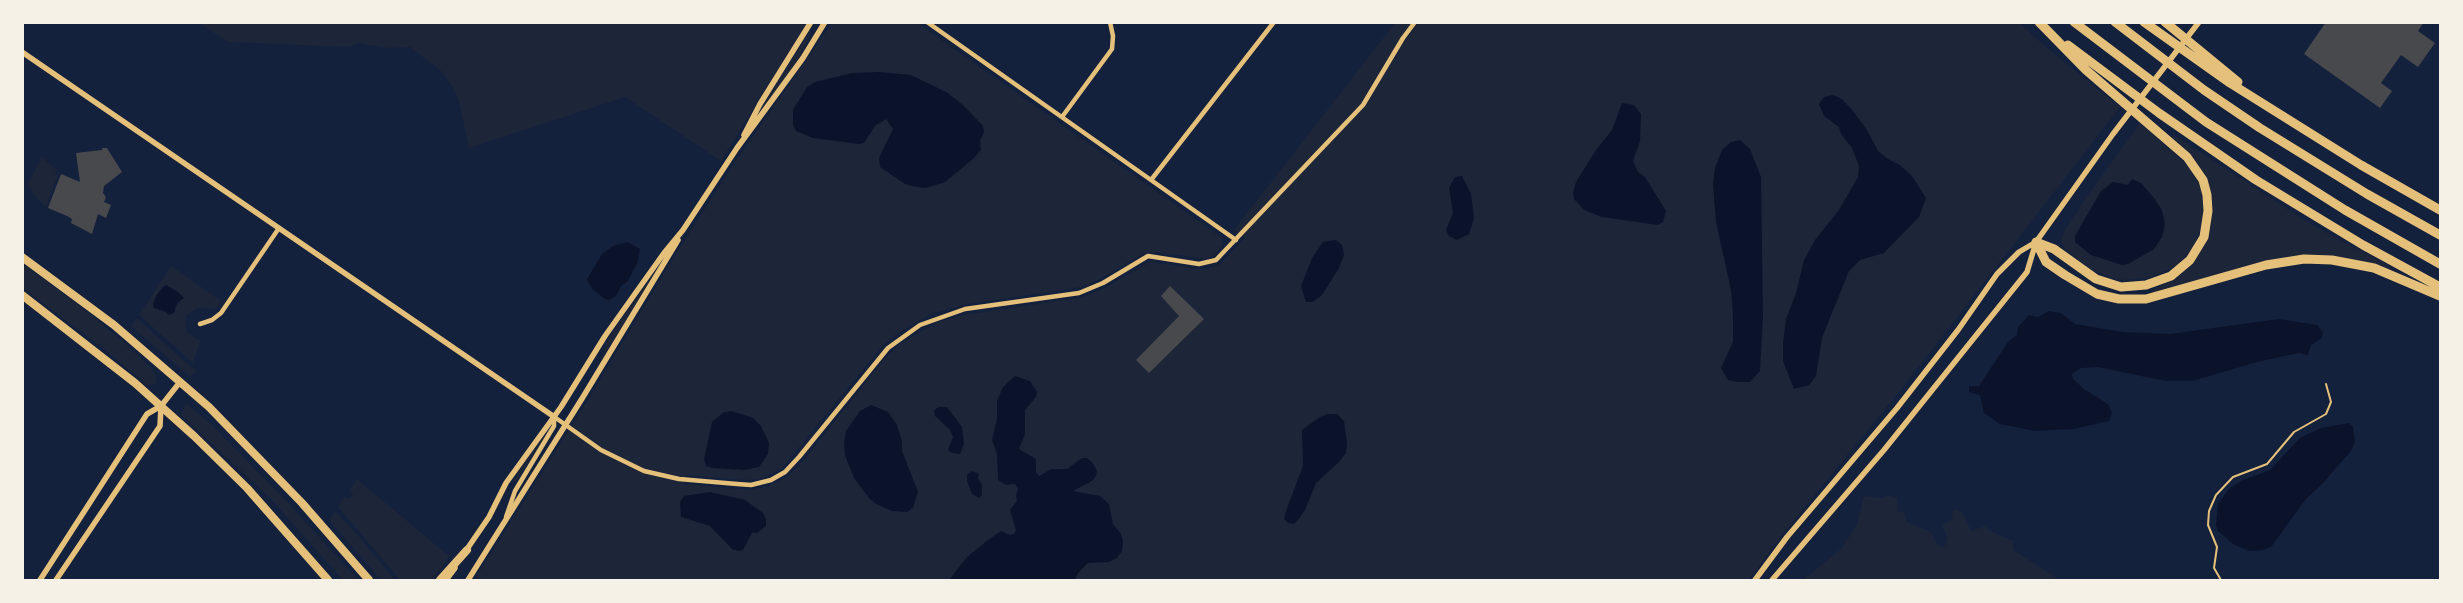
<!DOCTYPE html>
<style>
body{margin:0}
#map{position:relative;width:2463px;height:603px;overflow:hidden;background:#14213d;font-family:Commissioner,sans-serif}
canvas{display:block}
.frame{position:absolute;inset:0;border:24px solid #f6f1e7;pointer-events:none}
</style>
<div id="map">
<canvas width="2463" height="603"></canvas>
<div class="frame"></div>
</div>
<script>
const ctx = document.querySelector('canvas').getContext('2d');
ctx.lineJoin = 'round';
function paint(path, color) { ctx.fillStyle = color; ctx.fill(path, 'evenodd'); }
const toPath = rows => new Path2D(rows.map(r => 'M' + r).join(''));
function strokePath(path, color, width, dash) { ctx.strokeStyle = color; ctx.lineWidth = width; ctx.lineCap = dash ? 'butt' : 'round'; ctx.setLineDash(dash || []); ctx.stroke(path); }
paint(toPath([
 [199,23,807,23,721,161,625,97,469,148,459,101,454,89,441,71,410,47,388,48,358,43,349,47,228,42],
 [832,23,917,23,1218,235,1222,238,1223,245,1215,255,1207,259,1159,252,1145,253,1098,280,1081,287,968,304,931,314,898,333,883,345,782,468,760,479,745,480,687,475,683,484,751,490,768,486,787,477,804,460,885,358,900,344,936,323,963,315,1079,298,1103,289,1150,262,1199,269,1207,269,1220,264,1245,238,1234,230,1395,23,2019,23,2052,52,2120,107,1903,387,1786,530,1749,580,474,580,588,400,677,252,735,162],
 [808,34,810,35,801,56,764,109,762,107],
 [2140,123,2186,164,2197,179,2203,195,2203,223,2193,248,2179,263,2169,270,2147,278,2121,280,2111,278,2089,268,2064,248,2061,240,2065,230,2086,198],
 [2128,185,2163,232,2154,249,2128,264,2091,255,2075,242,2075,236,2095,201,2101,194],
 [2174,135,2312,225,2390,266,2388,270,2344,257,2291,256,2270,260,2154,293,2152,290,2178,277,2193,263,2205,244,2211,225,2212,211,2204,174,2191,154,2172,137],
 [42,157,57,170,55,172,58,175,46,207,34,195,28,184],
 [23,264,80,306,126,344,152,369,156,377,156,384,147,385,104,349,23,288],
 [171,266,221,301,215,309,197,308,187,315,185,322,187,332,200,341,193,363,139,315],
 [163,286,184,298,174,308,167,313,153,300],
 [648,281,650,282,601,360,609,337],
 [137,318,183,360,197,371,190,377,131,326],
 [186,403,212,425,291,506,358,580,343,580,271,499,181,415],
 [542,436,544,437,516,482,513,481],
 [357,479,449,556,433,580,400,580,338,507,344,497,348,499,352,497,353,495,350,490],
 [1888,495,1897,498,1897,511,1904,512,1906,522,1931,532,1938,545,1944,547,1948,539,1942,525,1953,519,1951,515,1955,509,1963,513,1971,531,1985,526,1992,532,2013,541,2013,550,2060,580,1803,580,1842,548,1857,524,1864,496,1882,498],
 [335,511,362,540,395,580,381,580,329,520]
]), '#1d2539');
paint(toPath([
 [879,72,911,75,948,93,964,106,983,126,984,132,980,141,981,150,973,159,945,182,926,188,916,187,905,184,880,167,879,158,893,129,886,119,875,126,864,143,859,144,813,138,796,131,793,125,793,110,807,87,815,82,852,73],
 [1833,95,1842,99,1853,111,1867,130,1878,151,1888,159,1900,165,1912,176,1926,198,1919,217,1884,253,1860,260,1849,271,1822,338,1816,376,1809,385,1794,389,1783,361,1783,343,1786,319,1796,293,1804,260,1815,240,1839,210,1858,177,1859,166,1852,148,1841,134,1839,127,1824,116,1819,104,1824,97],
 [1622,103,1634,105,1641,114,1640,141,1633,161,1638,172,1645,177,1666,211,1663,222,1658,225,1602,217,1584,210,1574,199,1573,193,1576,182,1596,150,1612,130],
 [1740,140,1750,149,1761,177,1763,317,1760,371,1750,382,1738,382,1728,380,1721,368,1733,342,1733,315,1731,290,1716,222,1713,184,1715,168,1722,150,1731,142],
 [1462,176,1471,194,1474,218,1469,234,1457,240,1449,236,1446,230,1453,213,1449,188,1455,177],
 [2132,179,2141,183,2154,198,2162,210,2165,224,2162,237,2154,249,2128,264,2122,265,2091,255,2075,242,2075,236,2101,191,2113,182,2128,185],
 [1336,240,1342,245,1344,255,1339,268,1322,295,1313,302,1306,302,1301,286,1312,258,1323,242],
 [627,242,640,249,638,261,628,281,621,286,616,296,609,300,605,299,592,289,587,279,602,254,613,246],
 [166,285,178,292,184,298,177,303,174,313,168,315,166,312,154,308,153,304,158,293],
 [2049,311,2061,313,2075,324,2123,332,2169,334,2279,319,2317,325,2323,332,2322,338,2311,345,2308,355,2299,353,2261,361,2192,381,2165,381,2098,367,2081,368,2072,374,2073,379,2084,389,2108,404,2112,413,2109,421,2073,429,2035,431,2000,424,1984,413,1980,395,1969,392,1969,386,1979,386,2008,342,2017,335,2018,327,2029,315,2038,317],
 [1015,376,1030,381,1037,392,1036,397,1025,410,1025,434,1019,449,1036,459,1036,472,1039,476,1051,469,1067,469,1082,458,1087,458,1092,462,1097,471,1096,476,1092,481,1073,491,1100,496,1109,504,1113,524,1121,534,1123,541,1122,551,1117,558,1109,562,1088,563,1078,573,1075,580,949,580,967,557,988,540,1001,531,1010,535,1014,534,1016,530,1010,510,1017,501,1016,495,1018,489,1015,484,1006,485,998,480,997,454,992,440,997,419,997,401,1003,387],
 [871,405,888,412,897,425,902,441,902,451,918,492,913,508,907,512,892,511,876,504,869,498,854,478,845,455,844,443,846,431,860,411],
 [938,407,947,407,962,427,964,444,960,454,952,453,948,450,953,437,950,430,935,416,934,411],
 [732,411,753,418,761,426,769,443,768,454,759,467,744,470,712,468,706,466,704,459,712,422,724,412],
 [1328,414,1337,414,1344,421,1347,443,1346,453,1339,462,1316,483,1305,510,1298,520,1294,524,1288,523,1284,519,1286,511,1303,466,1302,430,1320,417],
 [2349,423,2353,427,2355,442,2351,451,2322,484,2306,499,2271,547,2263,550,2249,551,2233,544,2218,531,2216,525,2218,504,2230,488,2243,480,2270,470,2300,438,2321,428],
 [972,471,979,474,978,478,982,485,982,495,979,498,972,494,967,481,967,475],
 [710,492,745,500,763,513,766,519,766,526,757,533,752,533,743,550,738,551,732,549,710,526,681,517,680,502,684,496]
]), '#0b132b');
paint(toPath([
 [2326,22,2424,22,2418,31,2435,43,2418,67,2401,55,2381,83,2392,91,2380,108,2304,54],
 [102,148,107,148,122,172,104,186,103,193,106,197,104,202,111,205,106,218,98,214,92,234,71,223,72,219,67,216,48,208,61,174,80,182,76,153,102,150],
 [1170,286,1204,319,1149,373,1136,360,1179,316,1161,296]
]), '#48494c');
strokePath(toPath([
 [2221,580,2214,568,2217,547,2208,525,2209,511,2216,495,2233,477,2267,464,2294,432,2326,414,2331,402,2326,384]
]), '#e5c07b', 2);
strokePath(toPath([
 [927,22,1236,240],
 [1062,117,1112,49,1113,36,1110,22],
 [1151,180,1274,22],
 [200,324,212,320,221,313,279,228],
 [553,416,601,450,644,471,679,479,737,484,751,485,771,480,785,472,799,457,888,348,920,325,965,309,1079,293,1103,283,1148,256,1199,264,1216,260,1363,105,1403,38,1415,22],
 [506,517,515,491,554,426,554,417]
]), '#e5c07b', 4.5);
strokePath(toPath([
 [22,52,553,416],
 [744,135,760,104,811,22],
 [465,552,489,517,506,483,561,407,605,336,664,253,683,230,737,148,803,58,825,22],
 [40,580,147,414,161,406,180,382],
 [56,580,160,426,161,406],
 [446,580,455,568],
 [468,580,583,397,678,240],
 [1755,580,1787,537,1897,408,1958,330,1997,274,2019,252,2036,242],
 [1772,580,1884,450,2027,272,2036,242,2113,134,2199,22]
]), '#e5c07b', 5.5);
strokePath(toPath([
 [22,257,114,325,209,407,302,503,369,580],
 [22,295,135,383,194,436,247,488,328,580],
 [440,580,467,550]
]), '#e5c07b', 8);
strokePath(toPath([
 [2074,22,2206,122,2345,210,2440,264],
 [2115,22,2204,90,2260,128,2367,194,2440,235],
 [2144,22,2230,83,2361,165,2440,210],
 [2165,22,2238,82],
 [2068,45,2159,113,2256,180,2363,245,2440,287],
 [2036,242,2054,249,2096,279,2121,287,2146,285,2171,276,2190,260,2204,237,2208,211,2207,195,2203,180,2187,157,2086,70,2039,22],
 [2036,242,2046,262,2065,275,2097,294,2119,299,2146,299,2266,265,2304,259,2332,260,2374,268,2440,296]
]), '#e5c07b', 9);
</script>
